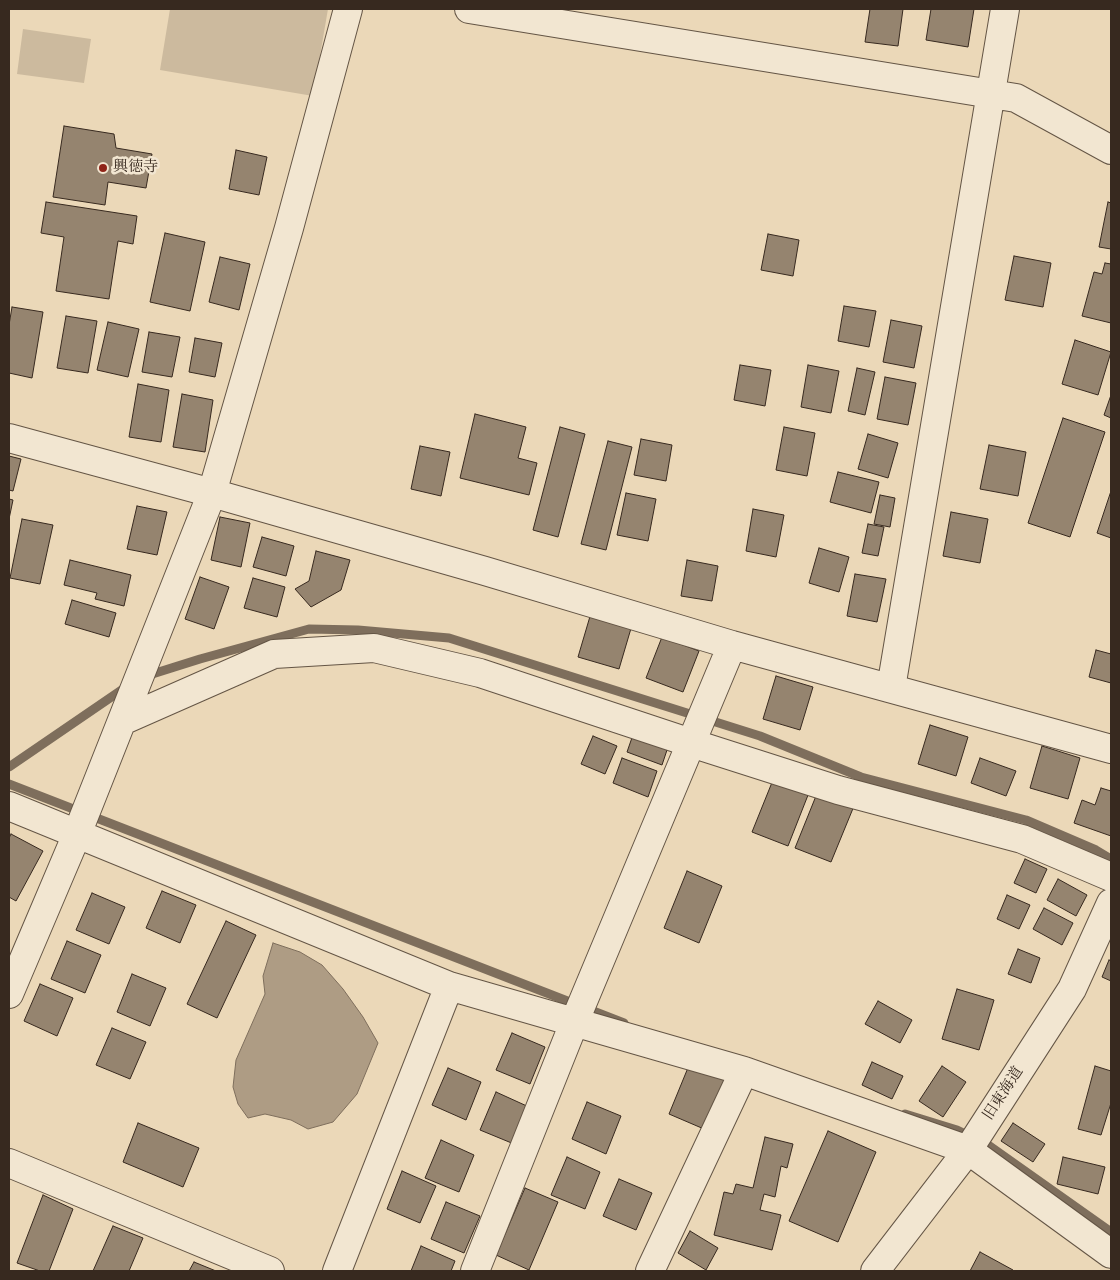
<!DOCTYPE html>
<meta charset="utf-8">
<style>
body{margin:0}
#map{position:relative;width:1120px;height:1280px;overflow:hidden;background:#ebd8b8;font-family:"IM FELL English",serif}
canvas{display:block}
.frame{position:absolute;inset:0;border:10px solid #37291f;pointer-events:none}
</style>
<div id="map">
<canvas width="1120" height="1280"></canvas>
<div class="frame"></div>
</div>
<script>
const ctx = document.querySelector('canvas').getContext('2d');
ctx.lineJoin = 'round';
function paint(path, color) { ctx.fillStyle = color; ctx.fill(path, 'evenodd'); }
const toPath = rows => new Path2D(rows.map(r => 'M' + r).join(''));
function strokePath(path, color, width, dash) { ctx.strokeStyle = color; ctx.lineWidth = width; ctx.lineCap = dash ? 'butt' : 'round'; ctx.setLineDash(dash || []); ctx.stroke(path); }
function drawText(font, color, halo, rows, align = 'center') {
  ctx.font = font + ' "IM FELL English","Noto Serif JP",serif'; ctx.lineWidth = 5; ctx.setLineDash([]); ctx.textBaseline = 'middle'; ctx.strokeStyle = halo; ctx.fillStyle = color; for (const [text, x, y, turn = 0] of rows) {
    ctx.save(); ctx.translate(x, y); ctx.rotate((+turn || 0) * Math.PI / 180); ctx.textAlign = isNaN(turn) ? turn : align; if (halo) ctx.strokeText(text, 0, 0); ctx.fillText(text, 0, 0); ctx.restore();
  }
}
paint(toPath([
 [170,9,328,9,313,96,160,70],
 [23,29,91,39,84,83,17,74]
]), '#ccba9e');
const water = toPath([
 [273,943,300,952,322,965,343,989,363,1017,378,1043,357,1094,333,1122,308,1129,291,1120,265,1114,248,1118,238,1104,233,1087,236,1060,265,994,263,976,273,943]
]);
paint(water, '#ae9c84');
strokePath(water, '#7e6e5c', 1);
strokePath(toPath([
 [146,676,200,659,309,629,358,630,449,638,760,736,861,777,1026,820,1096,850,1111,859],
 [9,767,126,687],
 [9,784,624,1023],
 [905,1114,957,1130,988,1145,1111,1232]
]), '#7e6e5c', 9);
const building = toPath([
 [870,9,903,9,898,46,865,42,870,9],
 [931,9,974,9,968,47,926,40,931,9],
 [64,126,114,134,116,148,152,154,146,188,108,182,105,205,53,197,64,126],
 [236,150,267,157,259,195,229,189,236,150],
 [46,202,137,216,133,244,118,241,109,299,56,291,64,237,41,233,46,202],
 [1108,202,1111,203,1111,249,1099,247,1108,202],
 [165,233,205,242,190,311,150,302,165,233],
 [768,234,799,240,793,276,761,270,768,234],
 [1014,256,1051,263,1043,307,1005,300,1014,256],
 [220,257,250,264,239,310,209,302,220,257],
 [1105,263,1111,264,1111,323,1082,316,1094,272,1102,274,1105,263],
 [844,306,876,311,869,347,838,341,844,306],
 [12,307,43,312,32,378,9,373,9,325,12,307],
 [66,316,97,321,88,373,57,368,66,316],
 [891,320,922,326,914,368,883,362,891,320],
 [108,322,139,329,128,377,97,370,108,322],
 [149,332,180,337,172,377,142,372,149,332],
 [195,338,222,343,215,377,189,372,195,338],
 [1075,340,1111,352,1098,395,1062,384,1075,340],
 [740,365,771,370,765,406,734,400,740,365],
 [808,365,839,371,831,413,801,407,808,365],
 [857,368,875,372,865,415,848,411,857,368],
 [885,377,916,383,908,425,877,419,885,377],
 [138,384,169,390,161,442,129,437,138,384],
 [182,394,213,400,205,452,173,447,182,394],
 [1111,395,1111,418,1104,415,1111,395],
 [475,414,526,427,518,458,537,463,529,495,460,478,475,414],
 [1063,418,1105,432,1070,537,1028,523,1063,418],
 [560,427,585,434,558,537,533,530,560,427],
 [784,427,815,433,807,476,776,470,784,427],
 [868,434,898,443,888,478,858,469,868,434],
 [641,439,672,445,666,481,634,475,641,439],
 [608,441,632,447,606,550,581,544,608,441],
 [989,445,1026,452,1018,496,980,489,989,445],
 [420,446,450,452,441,496,411,489,420,446],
 [9,456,21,459,13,491,9,490,9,456],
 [838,472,879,482,871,513,830,502,838,472],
 [1111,491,1111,538,1097,533,1111,491],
 [626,493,656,499,648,541,617,535,626,493],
 [880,495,895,498,890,527,874,524,880,495],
 [9,499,13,500,9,519,9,499],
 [137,506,167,512,157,555,127,549,137,506],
 [753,509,784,515,776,557,746,551,753,509],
 [951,512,988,519,980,563,943,556,951,512],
 [220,517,250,523,241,567,211,560,220,517],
 [22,519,53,525,40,584,10,578,22,519],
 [868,524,884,527,878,556,862,553,868,524],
 [262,537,294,546,286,576,253,567,262,537],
 [819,548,849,557,839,592,809,583,819,548],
 [316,551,350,560,341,590,311,607,295,589,309,581,316,551],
 [70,560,131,575,124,606,95,599,97,593,64,585,70,560],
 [687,560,718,566,712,601,681,596,687,560],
 [855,574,886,579,877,622,847,616,855,574],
 [200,577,229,587,214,629,185,619,200,577],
 [253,578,285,587,277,617,244,608,253,578],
 [72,600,116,613,109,637,65,624,72,600],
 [591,613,632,625,619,669,578,657,591,613],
 [662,637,699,651,683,692,646,678,662,637],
 [1096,650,1111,654,1111,683,1089,677,1096,650],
 [776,676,813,687,800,730,763,719,776,676],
 [930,725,968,737,956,776,918,764,930,725],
 [635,729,670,741,662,765,627,752,635,729],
 [593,736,617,746,605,774,581,764,593,736],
 [1042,746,1080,758,1068,799,1030,788,1042,746],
 [622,758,657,771,648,797,613,783,622,758],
 [980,758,1016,771,1006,796,971,783,980,758],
 [775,775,810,790,788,846,752,832,775,775],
 [1101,788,1111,791,1111,836,1074,823,1082,800,1095,805,1101,788],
 [818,791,854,806,831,862,795,848,818,791],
 [11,834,43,851,16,901,9,897,9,838,11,834],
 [1025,859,1047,869,1036,893,1014,883,1025,859],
 [687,871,722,886,699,943,664,928,687,871],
 [1058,879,1087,895,1076,916,1047,900,1058,879],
 [162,891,196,905,180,943,146,928,162,891],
 [92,893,125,907,109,944,76,930,92,893],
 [1007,895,1030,905,1019,929,997,919,1007,895],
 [1044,908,1073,923,1062,945,1033,929,1044,908],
 [226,921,256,935,217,1018,187,1004,226,921],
 [67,941,101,955,85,993,51,979,67,941],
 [1018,949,1040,958,1031,983,1008,974,1018,949],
 [1109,960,1111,961,1111,981,1102,977,1109,960],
 [132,974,166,988,150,1026,117,1012,132,974],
 [40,984,73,998,57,1036,24,1021,40,984],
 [957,989,994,1000,979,1050,942,1039,957,989],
 [878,1001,912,1020,900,1043,865,1024,878,1001],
 [112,1028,146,1042,130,1079,96,1065,112,1028],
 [512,1033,545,1047,530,1084,496,1070,512,1033],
 [692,1058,728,1072,704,1129,669,1114,692,1058],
 [872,1062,903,1076,892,1099,862,1085,872,1062],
 [942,1066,966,1082,943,1117,919,1101,942,1066],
 [1095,1066,1111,1071,1111,1103,1101,1135,1078,1129,1095,1066],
 [448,1068,481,1082,466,1120,432,1105,448,1068],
 [496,1092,529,1107,514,1144,480,1130,496,1092],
 [587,1102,621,1116,606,1154,572,1139,587,1102],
 [138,1123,199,1148,183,1187,123,1162,138,1123],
 [1013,1123,1045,1144,1033,1162,1001,1141,1013,1123],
 [828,1131,876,1152,838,1242,789,1221,828,1131],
 [765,1137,793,1144,787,1168,781,1166,775,1197,764,1194,760,1210,781,1215,772,1250,714,1235,724,1192,733,1194,736,1184,753,1188,765,1137],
 [441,1140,474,1155,459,1192,425,1178,441,1140],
 [567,1157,600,1172,585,1209,551,1195,567,1157],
 [1063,1157,1105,1167,1098,1194,1057,1184,1063,1157],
 [402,1171,436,1186,420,1223,387,1209,402,1171],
 [619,1179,652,1193,636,1230,603,1216,619,1179],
 [525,1188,558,1202,529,1270,496,1255,525,1188],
 [43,1195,73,1209,49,1271,40,1271,17,1263,43,1195],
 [446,1202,480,1216,464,1253,431,1239,446,1202],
 [113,1226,143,1238,129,1271,93,1271,113,1226],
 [690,1231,718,1248,706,1270,678,1253,690,1231],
 [421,1246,455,1261,451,1271,411,1271,421,1246],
 [980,1252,1013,1270,1012,1271,970,1271,980,1252],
 [194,1262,216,1271,189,1271,194,1262]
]);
paint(building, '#95846f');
strokePath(building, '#37291f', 1);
const minor = toPath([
 [469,9,1016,98,1111,150],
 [9,438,212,493,485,571,732,645,1111,749],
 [891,688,1005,9],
 [122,721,274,654,374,648,480,673,691,743,838,790,1022,839,1111,877],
 [9,806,449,986,744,1071,968,1150,1111,1254],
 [9,994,77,834,212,493,289,228,348,9],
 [9,1163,270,1271],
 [337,1271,449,986],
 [475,1271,574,1023,732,645],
 [650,1271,744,1071],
 [875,1271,968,1150,1072,989,1111,903]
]);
strokePath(minor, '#645545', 30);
strokePath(minor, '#f2e6d1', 28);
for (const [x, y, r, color] of [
 [103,168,5,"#8f2418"]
]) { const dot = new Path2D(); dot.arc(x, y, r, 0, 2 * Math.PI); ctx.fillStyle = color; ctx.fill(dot); strokePath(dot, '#f2e6d1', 2); }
drawText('15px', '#37291f', '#f2e6d1', [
 ["興徳寺",113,168]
], 'left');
drawText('15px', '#37291f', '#f2e6d1', [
 ["旧東海道",1004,1094,-57]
]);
</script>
